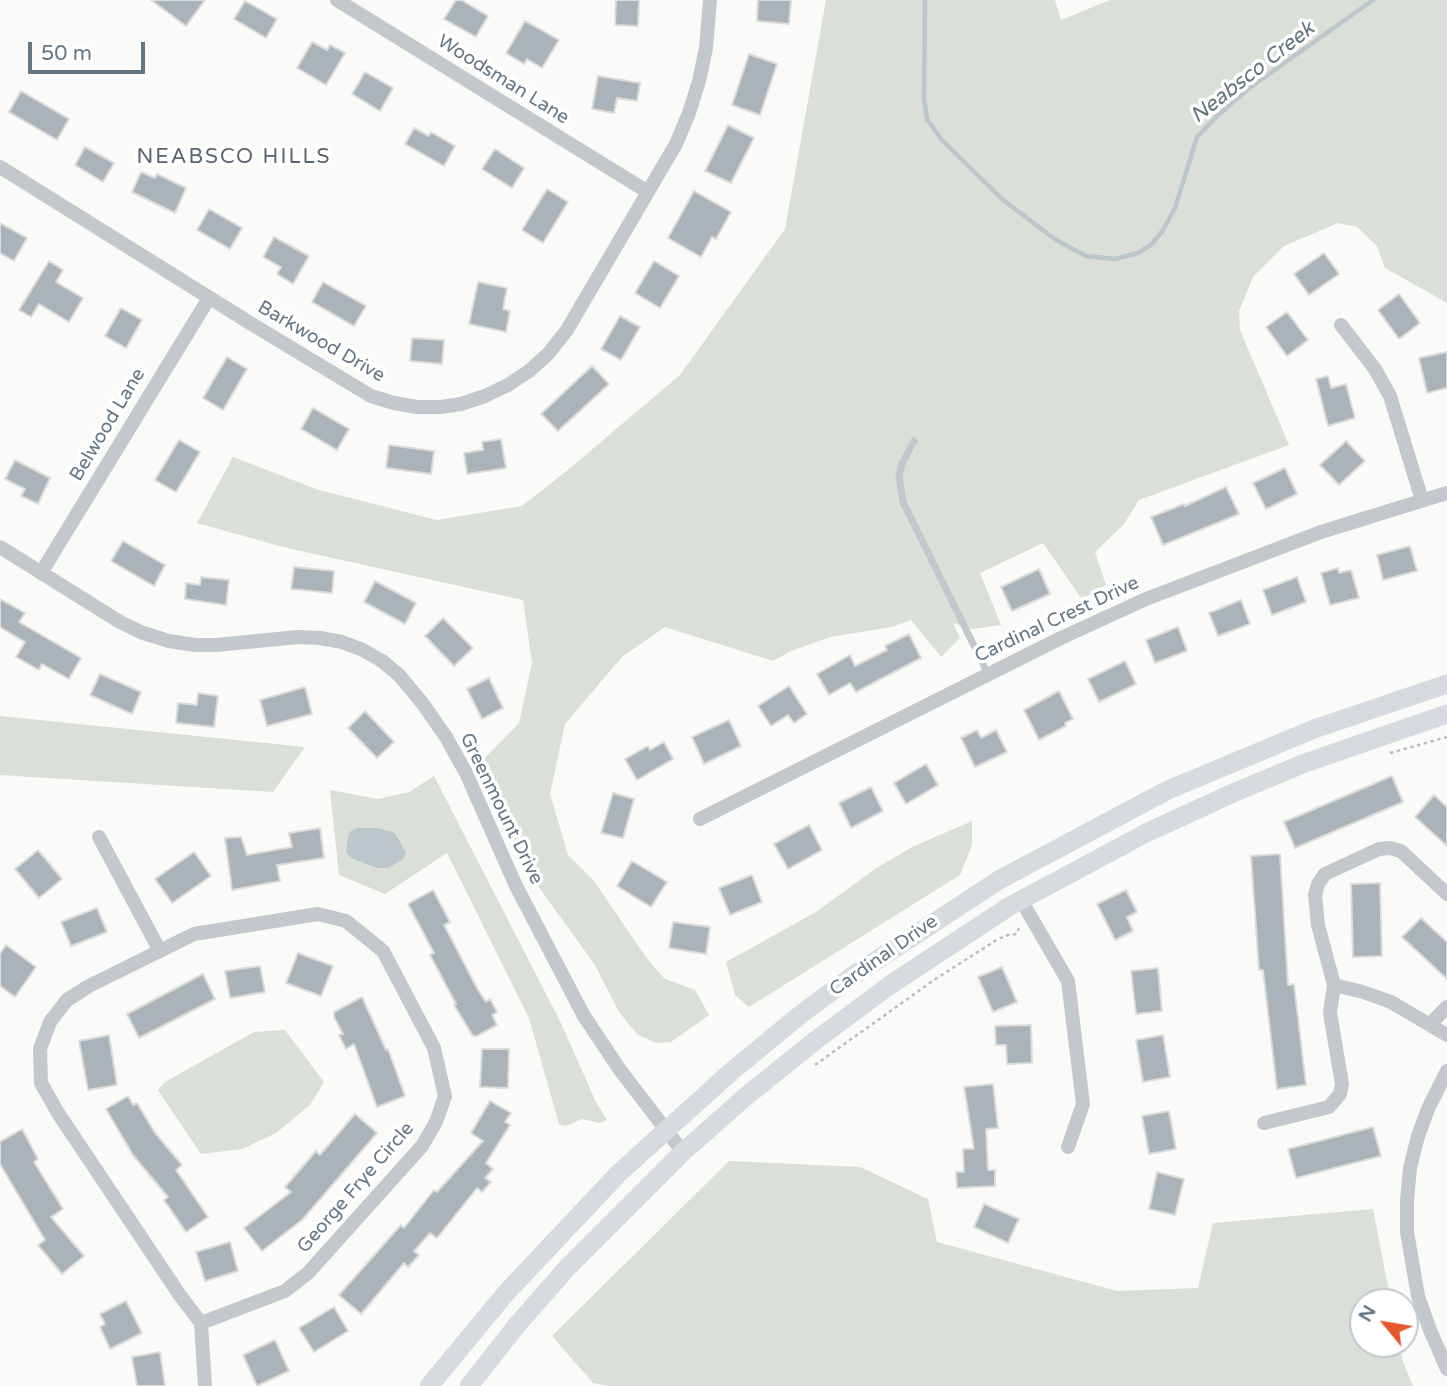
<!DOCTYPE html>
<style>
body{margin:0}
#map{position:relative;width:1447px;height:1386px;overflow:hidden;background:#fafaf8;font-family:"Varela Round",sans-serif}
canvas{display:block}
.north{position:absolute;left:1349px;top:1288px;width:70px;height:70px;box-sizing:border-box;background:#fff;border:2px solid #c1c8cd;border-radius:50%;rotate:300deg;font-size:19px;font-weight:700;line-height:28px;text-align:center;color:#657683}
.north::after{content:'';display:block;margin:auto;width:24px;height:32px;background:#e4572e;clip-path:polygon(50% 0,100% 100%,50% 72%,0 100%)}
.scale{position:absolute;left:28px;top:42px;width:117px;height:32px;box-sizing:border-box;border:4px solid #657683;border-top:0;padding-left:9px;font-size:21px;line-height:24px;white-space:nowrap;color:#657683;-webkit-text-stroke:5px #fff;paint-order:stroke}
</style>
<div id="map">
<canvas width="1447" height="1386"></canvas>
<div class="north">N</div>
<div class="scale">50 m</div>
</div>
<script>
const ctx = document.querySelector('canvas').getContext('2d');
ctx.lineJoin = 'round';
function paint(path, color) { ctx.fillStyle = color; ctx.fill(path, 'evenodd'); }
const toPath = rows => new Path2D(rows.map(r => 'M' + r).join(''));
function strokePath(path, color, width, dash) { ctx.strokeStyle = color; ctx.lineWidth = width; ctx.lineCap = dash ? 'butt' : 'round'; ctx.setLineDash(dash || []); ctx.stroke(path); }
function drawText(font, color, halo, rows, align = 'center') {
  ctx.font = font + ' "Varela Round",sans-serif'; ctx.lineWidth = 7; ctx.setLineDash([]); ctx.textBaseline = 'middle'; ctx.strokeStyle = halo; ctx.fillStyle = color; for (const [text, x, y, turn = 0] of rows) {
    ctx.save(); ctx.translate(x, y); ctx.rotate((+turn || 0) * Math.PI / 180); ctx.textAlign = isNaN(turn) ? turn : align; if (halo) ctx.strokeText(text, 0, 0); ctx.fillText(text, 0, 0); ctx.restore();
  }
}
paint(toPath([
 [826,0,1055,0,1061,20,1110,0,1447,0,1447,303,1385,268,1377,246,1357,227,1338,223,1284,246,1253,277,1239,311,1240,330,1289,445,1139,500,1124,524,1095,552,1106,585,1082,599,1043,543,980,573,1001,625,973,629,953,623,960,638,941,657,911,620,892,627,830,637,791,651,773,661,665,627,622,657,565,724,550,794,568,855,594,881,648,960,665,979,695,990,709,1015,671,1042,656,1043,637,1034,619,1012,595,965,525,868,478,765,519,723,532,663,523,600,287,548,197,523,233,457,319,490,437,520,522,506,569,469,680,375,785,229],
 [0,716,305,747,273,792,0,775],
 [434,776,561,1023,595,1100,607,1120,599,1123,583,1119,565,1126,559,1124,529,1018,447,853,385,894,339,875,330,790,378,799,409,792],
 [972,821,972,845,960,875,749,1007,735,995,726,962,816,912,875,869,912,847],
 [285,1030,324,1082,310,1105,276,1133,242,1149,201,1154,158,1090,165,1082,254,1032],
 [729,1161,860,1167,928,1199,937,1242,1117,1291,1198,1288,1213,1223,1373,1209,1391,1302,1363,1302,1363,1344,1399,1344,1402,1359,1413,1386,608,1386,593,1383,552,1336]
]), '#dadfd7');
paint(toPath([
 [358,828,377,828,395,833,406,853,402,860,388,868,377,868,351,858,346,852,348,836,351,831]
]), '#bbc7cb');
strokePath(toPath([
 [925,0,924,98,927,119,941,139,1003,200,1056,240,1086,256,1115,259,1138,253,1152,244,1163,230,1175,208,1197,137,1217,116,1248,89,1373,0]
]), '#bbc7cb', 4.5);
const building = toPath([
 [151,0,205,0,186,26,151,0],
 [456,0,461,0,488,16,476,37,444,19,456,0],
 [616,0,639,0,638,26,615,25,616,0],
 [758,0,791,0,789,24,757,21,758,0],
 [245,1,277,19,266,38,234,19,245,1],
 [525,21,559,40,542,68,527,59,524,64,506,53,525,21],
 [312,42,327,50,330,45,345,53,326,85,297,68,312,42],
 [749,54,777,64,760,115,732,105,749,54],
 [365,72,393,88,380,111,352,94,365,72],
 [598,76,640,83,637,101,617,98,614,113,592,109,598,76],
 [21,91,69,119,57,140,9,112,21,91],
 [728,125,754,138,731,183,705,171,728,125],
 [414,128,429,136,431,132,455,146,444,166,405,144,414,128],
 [85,147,114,163,103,182,75,165,85,147],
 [495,149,524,168,512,188,482,169,495,149],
 [141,172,155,178,157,174,186,188,175,213,132,192,141,172],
 [547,189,568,202,543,243,522,230,547,189],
 [694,191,731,212,716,239,712,237,701,257,668,238,694,191],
 [209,209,242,228,230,249,197,230,209,209],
 [0,223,27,238,14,261,0,253,0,223],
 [274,237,309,256,293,284,277,274,281,267,263,257,274,237],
 [1324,253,1339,274,1309,295,1294,274,1324,253],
 [49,261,63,270,56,282,83,298,69,322,39,304,31,317,19,310,49,261],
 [654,261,679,276,660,308,635,293,654,261],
 [323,282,366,306,354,326,312,302,323,282],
 [478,282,507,288,503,309,510,311,506,332,469,324,478,282],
 [1399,294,1420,323,1399,339,1378,310,1399,294],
 [121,308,142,320,126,348,105,336,121,308],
 [1287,312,1308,340,1287,356,1266,327,1287,312],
 [620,316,640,327,621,360,601,349,620,316],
 [412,338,444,340,442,364,410,361,412,338],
 [1447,352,1447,388,1427,393,1419,358,1447,352],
 [227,357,247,369,223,410,203,398,227,357],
 [592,366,609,384,558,431,541,414,592,366],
 [1328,376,1331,388,1346,384,1355,418,1328,426,1316,379,1328,376],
 [313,408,349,429,337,450,301,429,313,408],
 [501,439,506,468,467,474,464,453,483,450,482,442,501,439],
 [179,440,200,452,176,492,155,480,179,440],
 [1346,441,1365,461,1339,485,1320,465,1346,441],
 [389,445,434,451,431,474,386,468,389,445],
 [15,460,50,478,38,504,21,496,25,489,5,479,15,460],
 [1285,468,1297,494,1266,509,1253,483,1285,468],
 [1226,487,1239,514,1163,545,1151,517,1184,504,1185,506,1226,487],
 [123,541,165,565,154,586,111,561,123,541],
 [1410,546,1417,571,1383,580,1377,555,1410,546],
 [294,567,334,571,332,593,291,589,294,567],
 [1338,568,1339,573,1351,570,1359,598,1330,605,1321,573,1338,568],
 [1039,569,1050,594,1012,611,1001,587,1039,569],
 [201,577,229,580,226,605,185,599,186,583,200,585,201,577],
 [1297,577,1306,602,1272,615,1263,590,1297,577],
 [375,581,416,603,405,624,364,602,375,581],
 [0,599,25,613,19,622,81,658,69,679,42,664,39,670,16,657,25,642,0,627,0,599],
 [1241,600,1250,624,1218,636,1209,613,1241,600],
 [443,618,473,648,454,666,425,636,443,618],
 [1178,627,1187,651,1155,663,1146,640,1178,627],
 [909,634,921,658,856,692,850,683,829,695,817,674,850,655,855,666,887,650,885,646,909,634],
 [1125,661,1136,684,1099,702,1088,679,1125,661],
 [100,674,141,692,132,714,90,695,100,674],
 [489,678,503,708,482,719,467,689,489,678],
 [789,686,807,714,794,723,788,715,771,726,758,706,789,686],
 [305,687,312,714,267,726,260,700,305,687],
 [1059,691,1073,719,1065,723,1066,726,1039,740,1024,710,1059,691],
 [198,693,218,696,214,727,176,723,178,703,197,705,198,693],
 [365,711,394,742,377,758,348,728,365,711],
 [729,720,741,746,704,764,692,737,729,720],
 [977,730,981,738,996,730,1007,752,975,767,961,738,977,730],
 [664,742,673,759,637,780,625,759,648,746,650,750,664,742],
 [926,764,938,785,906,804,894,783,926,764],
 [1392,776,1403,802,1295,848,1284,822,1392,776],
 [871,787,883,811,851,828,839,803,871,787],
 [613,793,634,799,623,838,601,833,613,793],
 [1434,795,1447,807,1447,846,1415,817,1434,795],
 [809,825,822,850,788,869,774,844,809,825],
 [320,828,324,858,277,865,280,881,232,890,225,838,241,837,247,855,292,847,289,833,320,828],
 [38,850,62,879,39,898,15,869,38,850],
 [194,852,211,876,172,903,155,879,194,852],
 [1280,854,1288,985,1294,984,1306,1085,1277,1089,1263,970,1259,970,1251,856,1280,854],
 [632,861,667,882,651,907,617,886,632,861],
 [752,875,762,902,730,915,719,888,752,875],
 [1380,883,1382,956,1353,957,1351,884,1380,883],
 [433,890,450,922,444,925,478,990,486,1002,490,999,497,1012,492,1015,497,1025,477,1036,473,1036,454,1005,456,1004,430,955,434,953,408,904,433,890],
 [1126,890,1137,912,1127,917,1133,931,1115,940,1097,904,1126,890],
 [97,908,107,932,71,946,61,922,97,908],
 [1421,918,1447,942,1447,979,1402,937,1421,918],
 [673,922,710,927,706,954,669,948,673,922],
 [6,945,36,967,15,997,0,986,0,954,6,945],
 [298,953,333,966,321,996,286,983,298,953],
 [260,966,265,992,230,998,225,971,260,966],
 [1002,967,1017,1002,993,1012,978,977,1002,967],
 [1158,968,1162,1011,1136,1014,1131,971,1158,968],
 [203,974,215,999,139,1038,127,1014,203,974],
 [362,997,386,1050,388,1049,405,1096,377,1107,354,1044,346,1049,339,1035,343,1034,334,1017,334,1012,362,997],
 [1031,1025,1032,1063,1007,1064,1006,1045,996,1045,995,1026,1031,1025],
 [109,1035,117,1085,88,1090,79,1041,109,1035],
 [1163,1035,1170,1077,1143,1082,1136,1040,1163,1035],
 [482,1049,509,1049,508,1088,480,1087,482,1049],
 [993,1084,998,1128,986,1129,988,1170,995,1170,995,1186,957,1188,956,1172,964,1172,963,1149,974,1149,964,1087,993,1084],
 [128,1096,133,1105,137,1103,155,1133,182,1165,176,1170,208,1217,186,1232,164,1200,168,1197,133,1155,106,1109,128,1096],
 [490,1101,511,1113,505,1122,510,1125,486,1163,493,1169,485,1178,491,1182,482,1192,477,1188,437,1238,430,1233,414,1251,419,1255,408,1267,404,1263,361,1314,339,1295,401,1225,404,1228,434,1190,437,1192,483,1141,471,1133,490,1101],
 [1169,1111,1176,1149,1149,1154,1142,1116,1169,1111],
 [355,1114,377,1133,302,1220,262,1251,244,1228,291,1192,285,1187,316,1151,320,1155,355,1114],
 [1373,1127,1381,1156,1296,1178,1288,1149,1373,1127],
 [22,1129,38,1159,34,1162,63,1209,51,1217,84,1256,62,1274,38,1245,45,1240,0,1164,0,1142,22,1129],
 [1157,1172,1184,1179,1175,1215,1149,1209,1157,1172],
 [984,1204,1019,1219,1008,1243,974,1227,984,1204],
 [230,1242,238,1271,205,1281,196,1252,230,1242],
 [126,1301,142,1333,110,1349,100,1327,105,1324,100,1314,126,1301],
 [334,1307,348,1331,314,1352,299,1328,334,1307],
 [275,1340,289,1371,257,1386,243,1355,275,1340],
 [160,1352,165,1386,137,1386,132,1357,160,1352]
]);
paint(building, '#aab3b9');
strokePath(building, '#dcdcda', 2);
strokePath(toPath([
 [1390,753,1447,737],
 [815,1065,934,980,998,939,1008,935,1017,934,1019,928]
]), '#bbbfc2', 2.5, [3.5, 3.5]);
strokePath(toPath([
 [914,441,902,464,899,475,903,502,988,674]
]), '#c3c8cc', 7);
strokePath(toPath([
 [337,0,648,192],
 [0,167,250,323,371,396,394,403,417,407,441,407,461,404,485,396,508,385,529,371,548,354,567,330,676,144,689,113,699,81,706,48,710,0],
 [1341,325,1375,369,1390,396,1422,500],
 [0,547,120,622,143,633,169,641,195,645,216,645,298,637,320,638,342,642,363,650,382,661,399,675,423,704,446,737,466,773,516,886,584,1016,620,1070,683,1152],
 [41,573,209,298],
 [700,819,1061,638,1146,599,1321,532,1447,493],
 [99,837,160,951],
 [1021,900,1068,981,1083,1104,1068,1147],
 [1334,985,1363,992,1391,1002,1447,1035],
 [1430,1024,1447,1007],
 [1447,1071,1428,1109,1418,1136,1410,1168,1407,1200,1407,1232,1418,1296,1430,1330,1447,1369],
 [1264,1123,1329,1107,1340,1094,1342,1084,1330,1013,1334,985,1318,925,1315,895,1318,884,1325,874,1379,849,1390,848,1401,851,1447,894],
 [201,1323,285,1291,308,1273,422,1146,436,1122,445,1096,434,1048,383,951,346,921,318,914,194,934,89,986,67,1000,50,1022,40,1049,41,1083,58,1113,179,1294,201,1323,205,1386]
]), '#c3c8cc', 14);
strokePath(toPath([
 [429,1386,506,1293,619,1173,732,1071,800,1015,851,977,999,880,1168,790,1314,729,1447,684],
 [469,1386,517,1325,567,1268,683,1152,744,1098,816,1040,890,985,1010,906,1146,833,1233,793,1305,763,1447,714]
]), '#d6dbdf', 19);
drawText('19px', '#657683', '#fff', [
 ["Woodsman Lane",503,80,32],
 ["Barkwood Drive",321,342,30],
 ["Belwood Lane",108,425,-59],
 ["Cardinal Crest Drive",1057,620,-25],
 ["Greenmount Drive",501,809,64],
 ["Cardinal Drive",884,956,-35],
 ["George Frye Circle",356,1188,-49]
]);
drawText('italic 21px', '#60757c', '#fff', [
 ["Neabsco Creek",1253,73,-38]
]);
ctx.letterSpacing = '2px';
drawText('21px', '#57646e', '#fff', [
 ["NEABSCO HILLS",234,157]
]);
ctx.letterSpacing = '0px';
</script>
